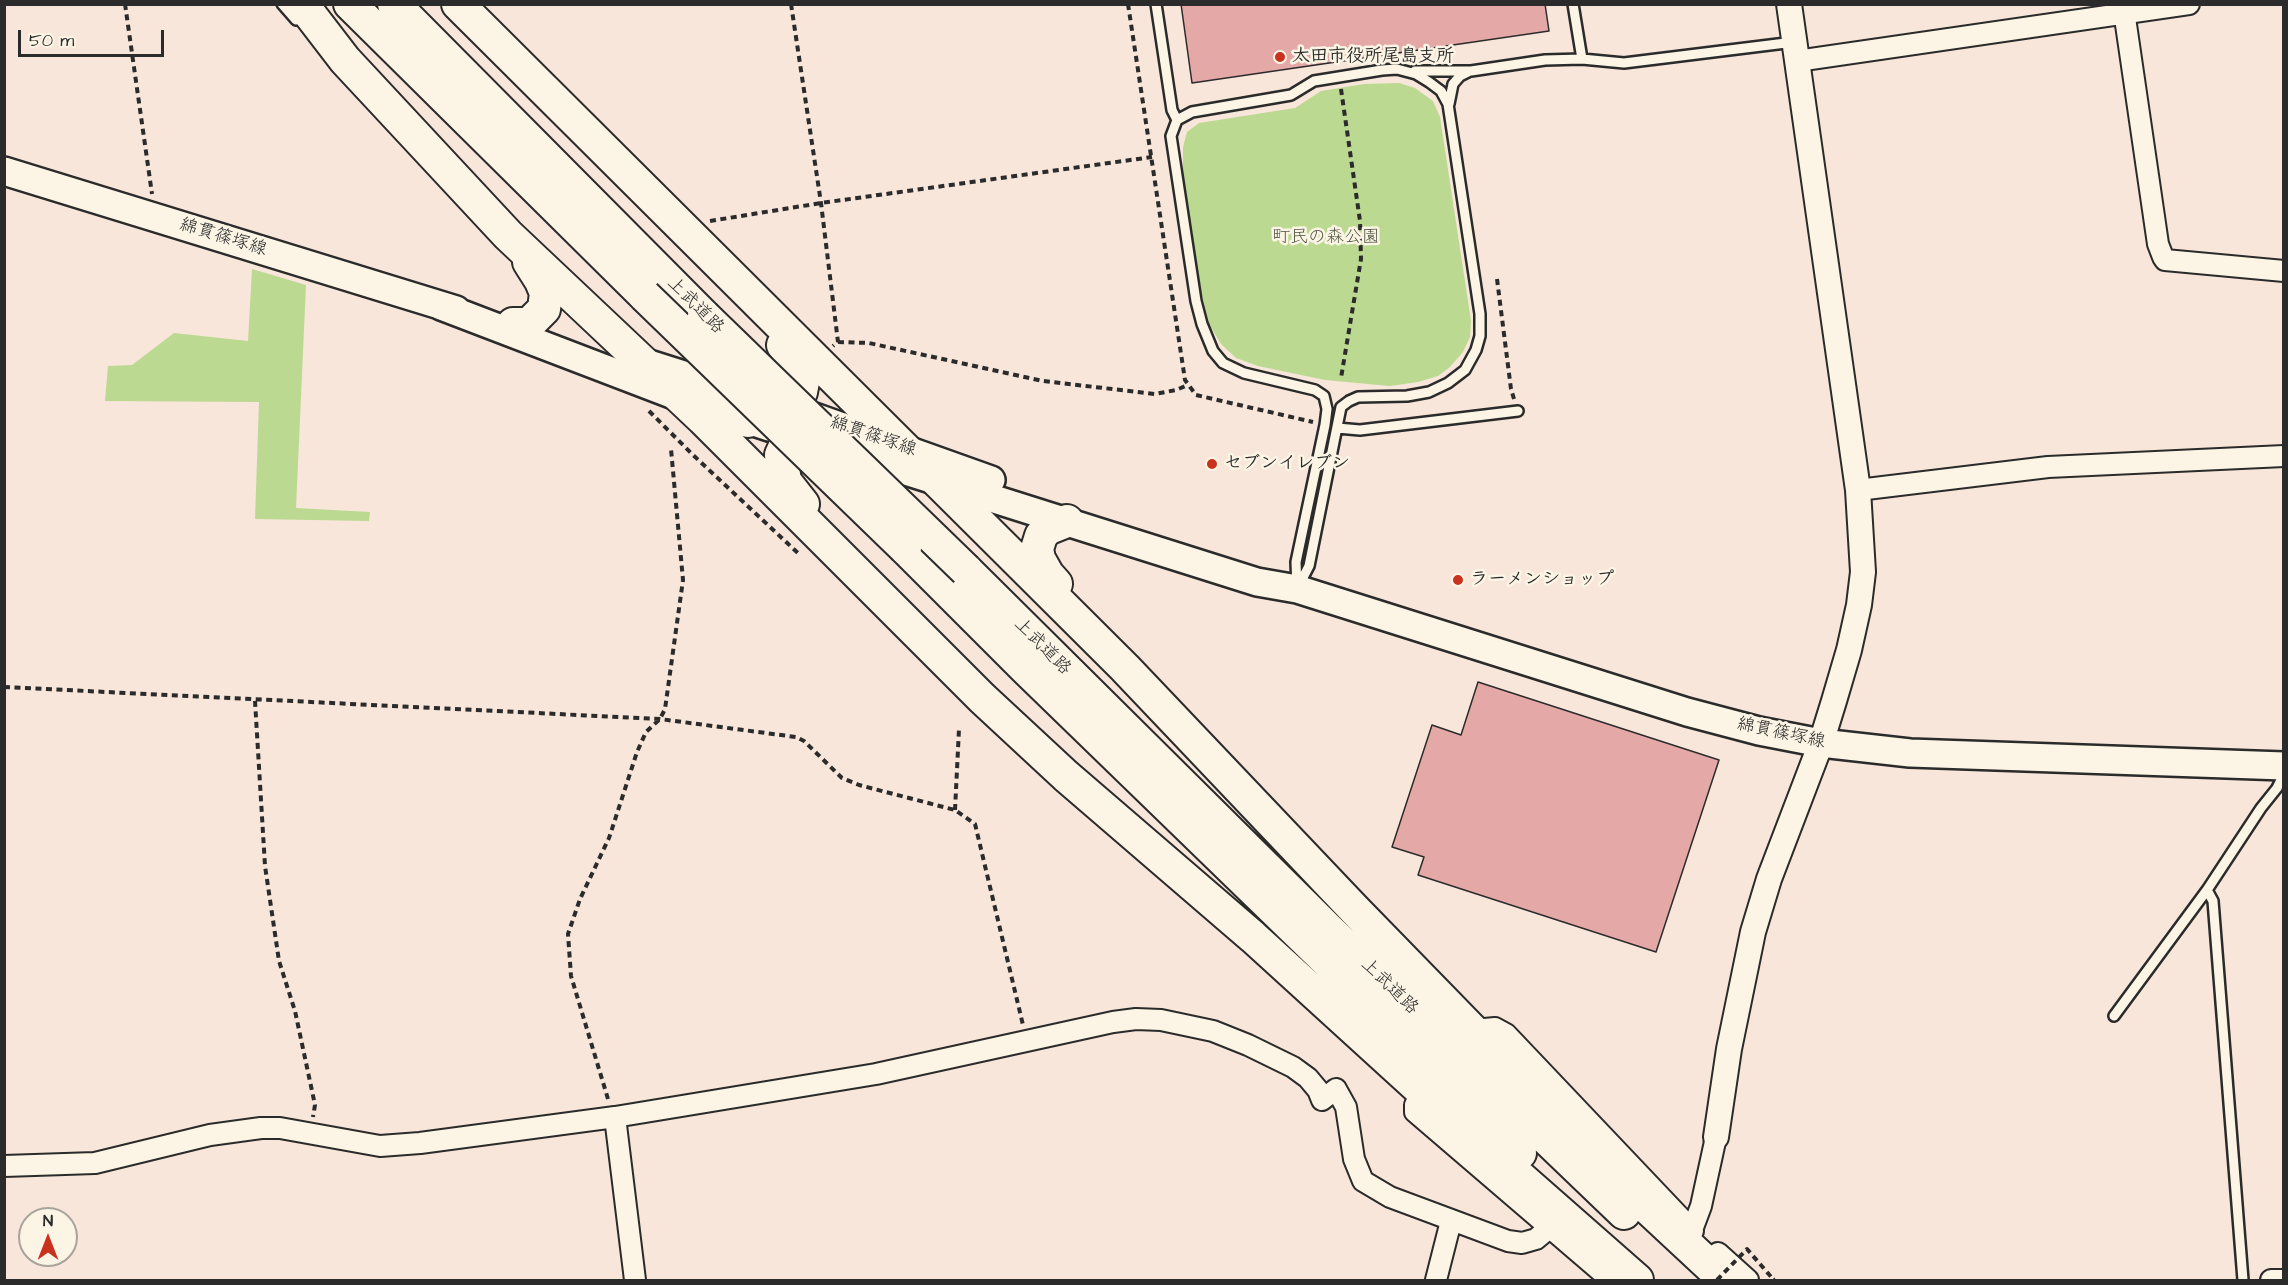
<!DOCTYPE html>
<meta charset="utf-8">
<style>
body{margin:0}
#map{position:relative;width:2288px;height:1285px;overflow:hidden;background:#f7e6d9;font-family:"Architects Daughter",sans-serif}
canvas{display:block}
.frame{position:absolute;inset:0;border:6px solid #2b2b2b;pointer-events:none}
.north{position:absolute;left:18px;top:1207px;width:60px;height:60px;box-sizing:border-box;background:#fcf5e5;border:2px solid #a8a49b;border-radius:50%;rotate:0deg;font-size:16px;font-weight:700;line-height:24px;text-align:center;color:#2b2b2b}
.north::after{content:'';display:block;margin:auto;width:21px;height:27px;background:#c8321e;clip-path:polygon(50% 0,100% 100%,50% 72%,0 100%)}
.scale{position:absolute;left:18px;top:30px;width:146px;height:27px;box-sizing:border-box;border:3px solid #2b2b2b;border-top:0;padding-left:8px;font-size:18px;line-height:21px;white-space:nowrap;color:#2b2b2b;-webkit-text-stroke:4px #fcf5e5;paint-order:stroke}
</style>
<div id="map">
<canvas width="2288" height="1285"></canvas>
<div class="frame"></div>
<div class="north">N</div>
<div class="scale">50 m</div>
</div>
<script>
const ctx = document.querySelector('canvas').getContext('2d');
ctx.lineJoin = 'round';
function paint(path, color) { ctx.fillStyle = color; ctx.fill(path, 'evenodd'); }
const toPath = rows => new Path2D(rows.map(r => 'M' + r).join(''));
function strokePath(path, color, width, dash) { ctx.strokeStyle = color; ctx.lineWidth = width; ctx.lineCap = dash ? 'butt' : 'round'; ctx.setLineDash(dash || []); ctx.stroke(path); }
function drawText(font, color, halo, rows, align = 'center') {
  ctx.font = font + ' "Architects Daughter","Klee One",sans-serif'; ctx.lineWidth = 5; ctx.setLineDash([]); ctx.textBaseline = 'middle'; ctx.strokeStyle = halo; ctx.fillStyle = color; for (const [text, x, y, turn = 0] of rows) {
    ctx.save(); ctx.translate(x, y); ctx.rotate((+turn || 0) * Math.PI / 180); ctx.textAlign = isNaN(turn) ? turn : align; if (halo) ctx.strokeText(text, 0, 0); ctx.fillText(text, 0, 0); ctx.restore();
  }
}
paint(toPath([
 [1399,83,1415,88,1433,101,1440,117,1471,321,1470,337,1463,352,1450,367,1438,376,1418,382,1390,386,1325,380,1258,366,1236,358,1221,344,1209,324,1201,291,1183,173,1183,147,1187,132,1199,123,1295,108,1321,91,1364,84],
 [252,269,306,285,296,508,370,512,369,521,255,519,259,402,105,401,108,366,132,365,174,333,248,341]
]), '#bcd991');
const building = toPath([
 [1181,4,1545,4,1549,31,1192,83,1181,4],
 [1478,682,1719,760,1656,952,1418,875,1424,857,1392,847,1432,725,1461,735,1478,682]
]);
paint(building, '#e4a9a7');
strokePath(building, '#2b2b2b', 1.5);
const service = toPath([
 [282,4,296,20],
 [1156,4,1172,110,1177,120],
 [1573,4,1582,59],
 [1397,69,1416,74,1429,82,1441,91,1448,104,1480,314,1480,336,1476,350,1465,370,1448,383,1429,392,1407,396,1358,397,1349,401,1341,407,1309,566,1297,589,1296,562,1325,425,1327,409,1324,396,1315,390,1244,373,1223,363,1213,351,1202,324,1196,301,1171,136,1177,120,1192,112,1291,95,1314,81,1382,70,1397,69],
 [1415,71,1471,71,1545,60,1582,59,1624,63,1794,42],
 [1449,104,1453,84,1460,76,1468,72],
 [1337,428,1360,430,1518,411],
 [2207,890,2213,901,2243,1280],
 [2114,1016,2207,890,2261,808,2277,788,2284,774]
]);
const minor = toPath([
 [2123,4,2158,244,2163,257,2165,260,2284,271],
 [1797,61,2189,4],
 [1858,490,2048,467,2284,456],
 [1474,1030,1495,1028,1506,1034,1693,1231],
 [1422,1091,1415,1105,1415,1112,1611,1280],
 [615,1117,635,1280],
 [4,1166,95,1163,210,1135,261,1128,280,1128,380,1146,420,1143,615,1117,876,1074,1113,1022,1136,1019,1161,1020,1213,1031,1248,1045,1293,1067,1308,1078,1318,1090,1322,1100,1336,1089,1346,1107,1354,1159,1363,1181,1390,1197,1508,1241,1522,1243,1536,1239,1548,1229],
 [1692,1230,1701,1206,1716,1137],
 [1718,1253,1748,1280],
 [1436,1280,1451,1221],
 [2271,1280,2284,1280]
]);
const tertiary = toPath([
 [1716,1137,1729,1049,1753,932,1769,879,1821,743,1834,701,1849,650,1859,605,1863,572,1858,490,1789,4]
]);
const secondary = toPath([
 [4,171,456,310],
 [441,306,679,397,769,427],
 [643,362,747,395],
 [806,414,991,480],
 [842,451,1257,582,1297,589,1687,712,1759,731,1821,743,1910,753,2284,766]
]);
const trunk = toPath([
 [302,4,345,60,508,235,703,419,982,698,1066,776,1253,937,1422,1091,1637,1280],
 [350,4,645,296],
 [394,4,704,316],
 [458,4,1125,668,1354,909,1623,1185,1725,1280],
 [513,324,529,324,544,309,546,293,541,281,529,262],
 [748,421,788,408,795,403,801,392,804,376,802,369,783,345],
 [803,504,785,481,781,455,787,442,793,435,815,427],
 [905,548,1026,669,1430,1061,1520,1153],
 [966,570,1328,929,1624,1213],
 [1056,584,1048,575,1039,559,1037,549,1041,536,1047,529,1067,521]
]);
strokePath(service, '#2b2b2b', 14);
strokePath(minor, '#2b2b2b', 24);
strokePath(tertiary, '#2b2b2b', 28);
strokePath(secondary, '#2b2b2b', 32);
strokePath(trunk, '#2b2b2b', 36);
strokePath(toPath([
 [125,4,152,194],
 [791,4,821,203,838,342,833,346],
 [1128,4,1185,380,1196,395,1313,422],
 [1341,89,1360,221,1361,259,1341,378],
 [710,221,821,203,1152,157],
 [1497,279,1511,389,1514,399],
 [838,342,869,343,1043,381,1155,394,1176,390,1188,385],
 [649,411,692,454,800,555],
 [4,687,660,719,796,737,804,741,842,778,859,785,955,810,975,824,1023,1025],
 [255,701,265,866,279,961,295,1011,315,1105,313,1117],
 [955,810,959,729],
 [608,1099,571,976,568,934,580,899,609,838,637,752,646,732,660,719,665,709,683,580,671,449],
 [1773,1279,1774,1280]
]), '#2b2b2b', 4, [6, 4.5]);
strokePath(service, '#fcf5e5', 9);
strokePath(minor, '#fcf5e5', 20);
strokePath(tertiary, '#fcf5e5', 24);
strokePath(secondary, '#fcf5e5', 27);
strokePath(trunk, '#fcf5e5', 32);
const trunkBridge = toPath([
 [645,296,905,548],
 [704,316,966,570]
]);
strokePath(trunkBridge, '#2b2b2b', 36, []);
strokePath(toPath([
 [1717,1280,1747,1249,1773,1279]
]), '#2b2b2b', 4, [6, 4.5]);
strokePath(trunkBridge, '#fcf5e5', 32);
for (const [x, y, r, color] of [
 [1280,57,6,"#c8321e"],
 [1212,464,6,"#c8321e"],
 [1458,580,6,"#c8321e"]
]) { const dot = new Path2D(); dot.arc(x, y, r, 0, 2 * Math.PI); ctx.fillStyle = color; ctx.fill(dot); strokePath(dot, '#fcf5e5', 2); }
drawText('bold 18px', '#2b2b2b', '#fcf5e5', [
 ["太田市役所尾島支所",1292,57],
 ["セブンイレブン",1224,464],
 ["ラーメンショップ",1470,580]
], 'left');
drawText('18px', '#2b2b2b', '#fcf5e5', [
 ["綿貫篠塚線",223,238,17],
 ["上武道路",695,306,45],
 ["綿貫篠塚線",873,437,19],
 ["上武道路",1042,647,45],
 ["綿貫篠塚線",1781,734,12],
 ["上武道路",1389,987,44]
]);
drawText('18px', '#4f5644', '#fcf5e5', [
 ["町民の森公園",1326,238]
]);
</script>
